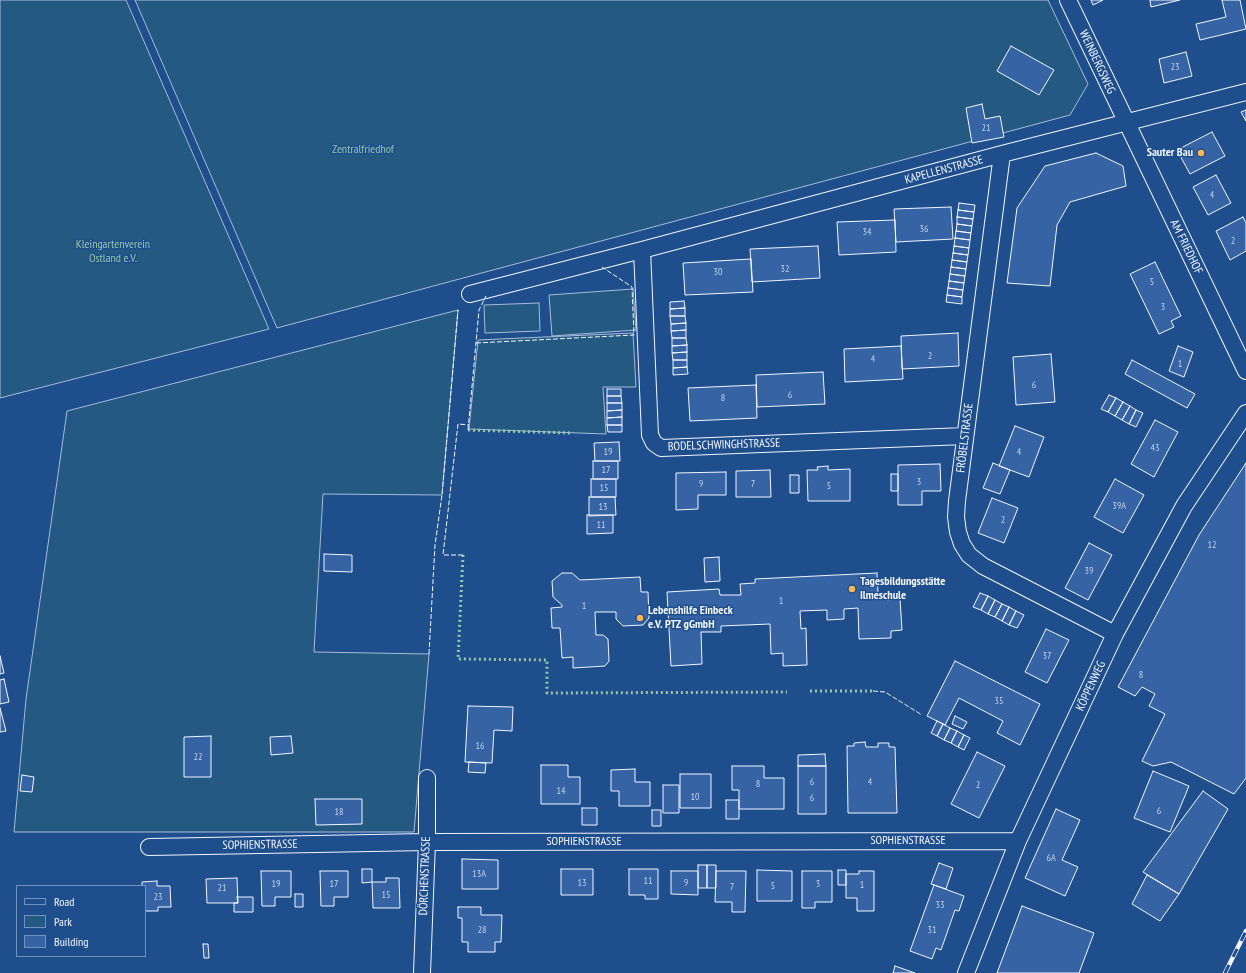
<!DOCTYPE html>
<meta charset="utf-8">
<style>
body{margin:0}
#map{position:relative;width:1246px;height:973px;overflow:hidden;background:#1f4e8c;font-family:"PT Sans Narrow",sans-serif}
canvas{display:block}
.legend{position:absolute;left:16px;top:885px;width:130px;height:72px;box-sizing:border-box;background:#1f4e8c;border:1px solid #7391ba;margin:0;padding:5px 7px;list-style:none;font-size:12px;color:#f2f6ff}
.legend li{display:flex;align-items:center;gap:8px;height:20px}
.legend b{width:20px;border:1px solid #7391ba}
</style>
<div id="map">
<canvas width="1246" height="973"></canvas>
<ul class="legend">
<li><b style="height:5px;background:#1f4e8c"></b>Road</li>
<li><b style="height:11px;background:#245a82"></b>Park</li>
<li><b style="height:11px;background:#3563a3"></b>Building</li>
</ul>
</div>
<script>
const ctx = document.querySelector('canvas').getContext('2d');
ctx.lineJoin = 'round';
function paint(path, color) { ctx.fillStyle = color; ctx.fill(path, 'evenodd'); }
const toPath = rows => new Path2D(rows.map(r => 'M' + r).join(''));
function strokePath(path, color, width, dash) { ctx.strokeStyle = color; ctx.lineWidth = width; ctx.lineCap = dash ? 'butt' : 'round'; ctx.setLineDash(dash || []); ctx.stroke(path); }
function drawText(font, color, halo, rows, align = 'center') {
  ctx.font = font + ' "PT Sans Narrow",sans-serif'; ctx.lineWidth = 3; ctx.setLineDash([]); ctx.textBaseline = 'middle'; ctx.strokeStyle = halo; ctx.fillStyle = color; for (const [text, x, y, turn = 0] of rows) {
    ctx.save(); ctx.translate(x, y); ctx.rotate((+turn || 0) * Math.PI / 180); ctx.textAlign = isNaN(turn) ? turn : align; if (halo) ctx.strokeText(text, 0, 0); ctx.fillText(text, 0, 0); ctx.restore();
  }
}
const green = toPath([
 [0,0,126,0,269,329,0,398,0,0],
 [135,0,1048,0,1088,84,1070,115,277,328,135,0],
 [633,289,636,330,552,336,549,295,633,289],
 [539,303,540,331,485,333,484,305,539,303],
 [458,310,442,495,323,494,314,652,429,654,414,832,14,832,26,699,67,411,458,310],
 [633,333,636,387,603,387,606,434,469,429,478,340,633,333]
]);
paint(green, '#245a82');
strokePath(green, '#a8bbd7', 1);
const building = toPath([
 [1091,0,1103,0,1093,5,1091,0],
 [1150,0,1180,0,1151,7,1150,0],
 [1222,0,1240,0,1246,29,1200,40,1196,24,1226,17,1222,0],
 [1011,46,1054,70,1039,95,997,71,1011,46],
 [1186,52,1192,76,1164,83,1159,59,1186,52],
 [982,104,985,119,1000,116,1004,137,972,143,966,108,982,104],
 [1246,110,1246,121,1241,112,1246,110],
 [1212,132,1225,156,1190,174,1177,150,1212,132],
 [1096,153,1123,166,1126,186,1070,202,1057,225,1050,286,1007,283,1017,208,1045,166,1096,153],
 [1216,175,1231,203,1208,215,1193,187,1216,175],
 [959,203,975,205,974,212,958,210,959,203],
 [951,207,953,239,896,242,894,209,951,207],
 [958,210,974,212,973,219,957,217,958,210],
 [957,217,973,219,972,226,957,224,957,217],
 [1243,217,1246,223,1246,251,1230,260,1216,231,1243,217],
 [895,220,896,252,839,255,837,222,895,220],
 [957,224,972,226,971,233,956,231,957,224],
 [956,231,971,233,970,240,955,238,956,231],
 [955,238,970,240,969,248,954,246,955,238],
 [818,246,820,278,752,282,750,249,818,246],
 [954,246,969,248,968,255,953,253,954,246],
 [953,253,968,255,967,262,952,260,953,253],
 [751,259,753,292,685,295,683,263,751,259],
 [952,260,967,262,966,269,951,267,952,260],
 [1155,262,1181,316,1171,321,1174,327,1159,334,1130,274,1155,262],
 [951,267,966,269,965,276,950,274,951,267],
 [950,274,965,276,964,283,949,281,950,274],
 [949,281,964,283,963,290,948,288,949,281],
 [948,288,963,290,962,297,947,295,948,288],
 [947,295,962,297,962,304,946,302,947,295],
 [684,301,685,308,670,309,670,302,684,301],
 [685,308,685,316,670,316,670,309,685,308],
 [670,316,685,316,686,323,671,324,670,316],
 [686,323,686,330,671,331,671,324,686,323],
 [686,330,686,338,672,338,671,331,686,330],
 [958,333,959,366,902,369,901,336,958,333],
 [672,338,686,338,687,345,672,346,672,338],
 [687,345,687,352,672,353,672,346,687,345],
 [901,346,903,379,845,382,844,349,901,346],
 [1178,346,1193,352,1184,377,1169,371,1178,346],
 [687,352,687,360,673,360,672,353,687,352],
 [1051,354,1055,402,1016,405,1013,357,1051,354],
 [673,360,687,360,687,367,673,368,673,360],
 [1132,360,1195,394,1187,408,1125,374,1132,360],
 [687,367,688,374,673,375,673,368,687,367],
 [823,372,825,404,757,407,756,375,823,372],
 [756,385,757,418,690,421,688,388,756,385],
 [607,389,621,389,621,396,607,396,607,389],
 [1109,395,1116,398,1108,412,1101,409,1109,395],
 [607,396,621,396,622,403,607,403,607,396],
 [1116,398,1123,402,1115,416,1108,412,1116,398],
 [1123,402,1130,406,1122,420,1115,416,1123,402],
 [607,403,622,403,622,410,607,411,607,403],
 [1130,406,1136,410,1129,424,1122,420,1130,406],
 [622,410,622,417,607,418,607,411,622,410],
 [1136,410,1143,413,1136,427,1129,424,1136,410],
 [622,417,622,425,607,425,607,418,622,417],
 [1155,420,1178,432,1154,477,1131,464,1155,420],
 [607,425,622,425,622,432,608,432,607,425],
 [1015,426,1044,437,1029,477,999,466,1015,426],
 [619,442,620,461,595,461,594,443,619,442],
 [593,461,618,461,618,479,593,479,593,461],
 [993,463,1010,470,1000,494,983,488,993,463],
 [1246,463,1246,778,1234,794,1171,762,1153,766,1142,761,1165,714,1149,706,1155,694,1142,687,1135,696,1118,687,1199,535,1246,463],
 [940,464,941,491,922,491,922,505,898,505,898,465,940,464],
 [828,466,828,470,850,469,850,501,808,501,807,470,818,470,817,467,828,466],
 [770,470,771,497,736,497,736,471,770,470],
 [726,472,726,495,698,495,698,509,676,510,676,473,726,472],
 [891,474,898,474,898,491,891,491,891,474],
 [790,475,799,475,799,493,790,493,790,475],
 [591,479,616,479,616,497,591,497,591,479],
 [1115,479,1144,495,1123,533,1094,517,1115,479],
 [589,497,615,497,616,515,589,516,589,497],
 [992,498,1018,508,1004,543,978,533,992,498],
 [587,515,613,515,613,533,587,534,587,515],
 [1089,543,1112,555,1088,600,1065,588,1089,543],
 [324,554,352,555,352,572,324,571,324,554],
 [719,557,720,581,705,582,704,558,719,557],
 [562,573,572,573,580,580,640,577,641,592,648,592,649,618,643,625,623,626,616,619,616,612,595,612,596,635,603,635,608,639,609,661,605,666,573,668,573,657,562,658,560,628,552,628,551,608,562,607,562,605,553,597,552,581,562,573],
 [877,573,878,593,887,593,887,600,900,599,902,630,891,631,891,638,859,639,858,608,844,609,844,619,827,620,827,610,800,611,801,629,806,628,807,665,783,666,783,653,771,654,770,624,721,626,721,632,701,632,702,664,671,666,667,592,719,589,720,595,741,595,740,584,755,583,755,579,877,573],
 [980,593,988,596,981,610,973,607,980,593],
 [988,596,995,600,988,614,981,610,988,596],
 [995,600,1002,604,995,617,988,614,995,600],
 [1002,604,1009,607,1002,621,995,617,1002,604],
 [1009,607,1016,611,1009,625,1002,621,1009,607],
 [1016,611,1024,615,1017,628,1009,625,1016,611],
 [1046,629,1069,640,1047,683,1025,672,1046,629],
 [0,656,4,673,0,674,0,656],
 [955,661,1040,704,1020,745,997,733,1003,721,959,698,945,725,927,716,955,661],
 [4,679,9,702,0,704,0,680,4,679],
 [468,706,513,707,512,731,494,730,492,763,465,762,468,706],
 [0,708,6,731,0,732,0,708],
 [955,716,967,722,963,729,952,724,955,716],
 [937,721,943,724,937,736,931,733,937,721],
 [943,724,950,728,944,740,937,736,943,724],
 [950,728,957,731,951,743,944,740,950,728],
 [957,731,964,735,958,747,951,743,957,731],
 [964,735,970,738,964,750,958,747,964,735],
 [211,736,211,777,184,777,184,737,211,736],
 [291,736,293,753,271,755,270,737,291,736],
 [865,742,866,747,878,747,878,743,889,743,889,747,895,747,897,813,848,813,847,746,854,746,854,743,865,742],
 [977,752,1005,766,979,818,951,804,977,752],
 [825,754,826,766,798,766,798,755,825,754],
 [469,762,486,763,485,773,468,772,469,762],
 [541,765,568,765,568,777,580,777,580,804,541,804,541,765],
 [732,766,764,766,764,778,784,778,784,809,739,809,739,790,732,790,732,766],
 [798,766,826,766,826,814,798,814,798,766],
 [635,769,635,782,650,782,650,806,619,806,619,791,611,791,611,770,635,769],
 [1153,771,1189,786,1170,832,1134,818,1153,771],
 [680,774,711,774,711,808,680,808,680,774],
 [22,775,34,777,32,792,20,791,22,775],
 [663,785,679,785,679,813,663,813,663,785],
 [1203,791,1228,809,1179,894,1143,872,1203,791],
 [315,799,362,799,362,824,316,825,315,799],
 [726,800,739,800,739,819,726,819,726,800],
 [582,808,597,808,597,825,582,825,582,808],
 [1056,809,1080,820,1062,860,1078,867,1065,896,1025,878,1056,809],
 [652,810,661,810,661,826,652,826,652,810],
 [462,859,498,860,498,889,462,889,462,859],
 [939,863,953,868,946,889,931,884,939,863],
 [698,865,707,865,707,888,698,888,698,865],
 [707,865,716,865,716,888,707,888,707,865],
 [362,869,372,869,372,882,362,883,362,869],
 [561,869,593,869,593,895,561,895,561,869],
 [629,869,658,869,658,899,645,899,645,895,629,895,629,869],
 [757,870,792,871,792,901,757,901,757,870],
 [838,870,846,870,846,885,838,885,838,870],
 [261,871,291,871,291,897,275,897,275,906,262,906,261,871],
 [320,871,348,871,348,897,334,897,334,906,321,906,320,871],
 [671,871,698,871,698,895,671,894,671,871],
 [716,871,746,871,745,912,732,912,732,902,715,902,716,871],
 [802,871,832,871,832,902,815,902,815,908,802,908,802,871],
 [859,871,874,871,874,911,857,911,857,898,846,898,846,874,859,874,859,871],
 [1147,875,1179,894,1160,921,1132,904,1147,875],
 [237,878,238,903,207,903,206,879,237,878],
 [386,878,399,878,400,908,373,908,372,882,386,882,386,878],
 [157,881,157,886,170,886,171,907,158,907,158,911,145,911,145,886,142,886,142,882,157,881],
 [934,885,964,896,959,911,955,910,941,950,936,948,932,959,910,951,934,885],
 [295,894,303,894,303,907,295,907,295,894],
 [237,897,253,897,253,912,234,912,234,903,238,903,237,897],
 [1022,906,1094,933,1079,973,997,973,1022,906],
 [458,907,481,907,481,915,502,915,501,942,495,942,495,952,468,952,468,942,462,942,462,918,458,918,458,907],
 [203,944,208,944,209,958,204,958,203,944],
 [895,966,915,973,893,973,895,966]
]);
paint(building, '#3563a3');
strokePath(building, '#f2f6ff', 1);
const minor = toPath([
 [1068,0,1246,371],
 [1002,154,957,501,956,517,958,532,962,544,969,555,983,566,1115,634],
 [642,250,650,435,654,443,661,448,965,436],
 [470,294,642,250,1002,154,1246,92],
 [149,847,427,842,1018,841],
 [422,973,427,842,427,778],
 [966,973,1018,841,1115,634,1184,506,1246,413]
]);
strokePath(minor, '#f2f6ff', 18);
strokePath(minor, '#1f4e8c', 16);
const rail = toPath([
 [1225,973,1246,931]
]);
strokePath(rail, '#f2f6ff', 4.5);
strokePath(rail, '#1f4e8c', 3, [9]);
strokePath(toPath([
 [468,430,570,433],
 [463,555,458,659,547,660,547,693,787,692],
 [810,691,873,691]
]), '#97c8a6', 3, [2, 3]);
strokePath(toPath([
 [476,343,634,335,632,287,602,267],
 [468,430,479,310,486,296],
 [463,555,443,555,458,424,469,425],
 [429,654,435,545,442,495,458,310],
 [873,691,885,692,922,715]
]), '#f2f6ff', 1, [5, 2]);
for (const [x, y, r, color] of [
 [1201,153,4,"#ffb74d"],
 [852,589,4,"#ffb74d"],
 [640,618,4,"#ffb74d"]
]) { const dot = new Path2D(); dot.arc(x, y, r, 0, 2 * Math.PI); ctx.fillStyle = color; ctx.fill(dot); strokePath(dot, '#1f4e8c', 1.5); }
drawText('10px', '#c3d1e8', null, [
 ["23",1175,67],
 ["21",986,128],
 ["4",1212,195],
 ["36",924,229],
 ["34",867,232],
 ["2",1233,241],
 ["32",785,269],
 ["30",718,272],
 ["5",1152,282],
 ["3",1163,307],
 ["2",930,356],
 ["4",873,359],
 ["1",1180,364],
 ["6",1034,385],
 ["6",790,395],
 ["8",723,398],
 ["43",1155,448],
 ["19",608,452],
 ["4",1019,452],
 ["17",606,470],
 ["3",919,482],
 ["9",701,484],
 ["7",753,484],
 ["5",829,486],
 ["15",604,488],
 ["39A",1119,506],
 ["13",603,507],
 ["2",1003,520],
 ["11",601,525],
 ["12",1212,545],
 ["39",1089,571],
 ["1",781,601],
 ["1",584,606],
 ["37",1047,656],
 ["8",1141,675],
 ["35",999,701],
 ["16",480,746],
 ["22",198,757],
 ["6",812,782],
 ["4",870,782],
 ["8",758,784],
 ["2",978,785],
 ["14",561,791],
 ["10",695,797],
 ["6",812,798],
 ["6",1159,811],
 ["18",339,812],
 ["6A",1051,858],
 ["13A",479,874],
 ["11",648,881],
 ["13",582,883],
 ["9",686,883],
 ["19",276,884],
 ["17",334,884],
 ["3",818,884],
 ["1",862,885],
 ["5",773,886],
 ["7",732,887],
 ["21",222,888],
 ["15",386,895],
 ["23",158,897],
 ["33",940,905],
 ["28",482,930],
 ["31",932,930]
]);
drawText('12px', '#f2f6ff', '#1f4e8c', [
 ["WEINBERGSWEG",1097,62,65],
 ["KAPELLENSTRASSE",944,170,-15],
 ["AM FRIEDHOF",1186,247,64],
 ["FRÖBELSTRASSE",965,438,-83],
 ["BODELSCHWINGHSTRASSE",724,445,-2],
 ["KÖPPENWEG",1091,686,-65],
 ["SOPHIENSTRASSE",908,841],
 ["SOPHIENSTRASSE",584,842],
 ["SOPHIENSTRASSE",260,845,-1],
 ["DÖRCHENSTRASSE",425,876,-88]
]);
drawText('12px', '#97c8a6', '#1f4e8c', [
 ["Zentralfriedhof",363,150],
 ["Kleingartenverein",113,245],
 ["Ostland e.V.",113,259]
]);
drawText('bold 12px', '#f2f6ff', '#1f4e8c', [
 ["Sauter Bau",1193,153,"right"],
 ["Tagesbildungsstätte",860,582],
 ["Ilmeschule",860,596],
 ["Lebenshilfe Einbeck",648,611],
 ["e.V. PTZ gGmbH",648,625]
], 'left');
</script>
